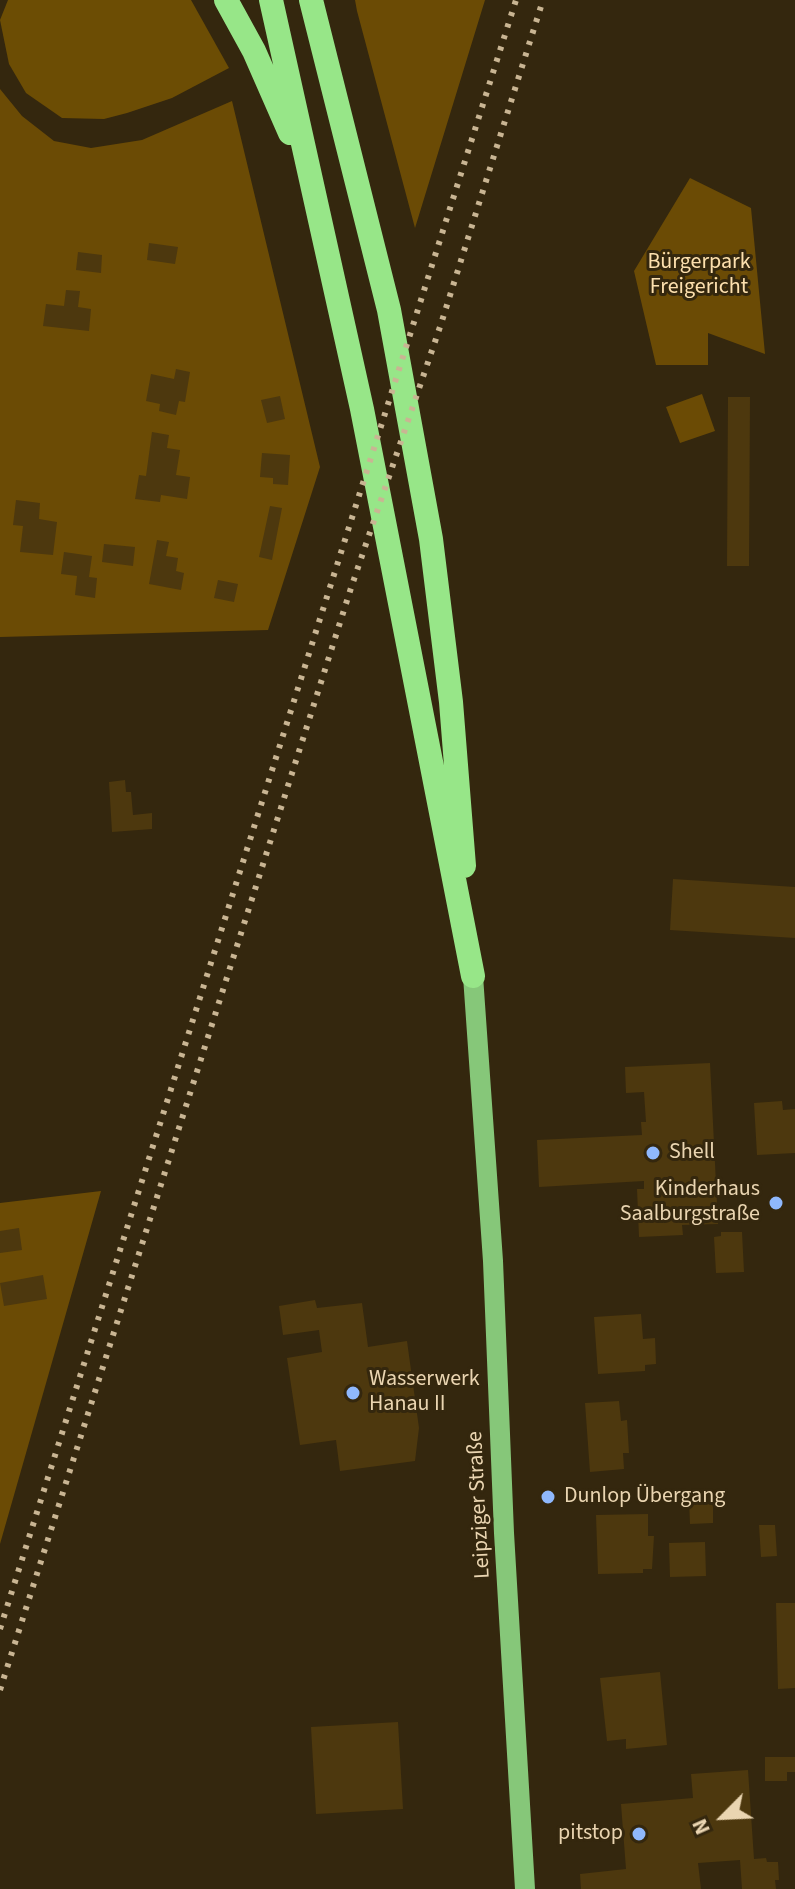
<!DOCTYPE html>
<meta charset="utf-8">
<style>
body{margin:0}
#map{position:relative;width:795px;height:1889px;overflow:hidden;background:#34270e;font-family:"Source Sans 3",sans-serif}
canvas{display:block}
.north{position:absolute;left:683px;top:1777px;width:80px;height:80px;-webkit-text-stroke:6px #34270e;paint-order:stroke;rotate:246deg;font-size:22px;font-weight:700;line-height:32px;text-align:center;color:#ead5b1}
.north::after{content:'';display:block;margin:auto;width:28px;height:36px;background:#ead5b1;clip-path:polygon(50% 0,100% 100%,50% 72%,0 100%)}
</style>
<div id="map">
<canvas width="795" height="1889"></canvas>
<div class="north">N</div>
</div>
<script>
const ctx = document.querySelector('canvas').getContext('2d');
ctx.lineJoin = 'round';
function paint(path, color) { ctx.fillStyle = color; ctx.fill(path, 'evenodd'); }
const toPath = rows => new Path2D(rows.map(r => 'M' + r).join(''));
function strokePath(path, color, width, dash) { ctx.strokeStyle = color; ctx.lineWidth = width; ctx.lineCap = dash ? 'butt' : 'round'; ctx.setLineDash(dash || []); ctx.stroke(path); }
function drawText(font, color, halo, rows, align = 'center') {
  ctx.font = font + ' "Source Sans 3",sans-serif'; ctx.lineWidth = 6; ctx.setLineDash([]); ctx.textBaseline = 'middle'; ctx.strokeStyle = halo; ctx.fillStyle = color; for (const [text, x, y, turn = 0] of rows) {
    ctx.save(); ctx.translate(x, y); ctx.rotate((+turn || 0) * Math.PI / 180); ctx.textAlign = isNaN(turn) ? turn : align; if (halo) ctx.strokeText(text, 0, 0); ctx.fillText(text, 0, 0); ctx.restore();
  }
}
paint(toPath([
 [355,0,485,0,415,228,357,11],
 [0,89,22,116,54,141,91,148,142,140,232,101,320,467,268,630,0,637],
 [690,178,751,208,765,354,708,333,708,365,656,365,634,271],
 [702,394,715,431,680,443,666,407],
 [101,1191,0,1544,0,1203]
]), '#6b4b05');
paint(toPath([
 [8,0,191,0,229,68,172,98,127,113,104,119,62,118,26,93,9,64,0,20]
]), '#6c4d04');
paint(toPath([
 [149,243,178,247,175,264,147,260],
 [78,252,102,255,101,273,76,270],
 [66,290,80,291,78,307,91,309,89,331,43,326,46,304,64,306],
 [176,369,190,372,185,402,179,401,176,415,159,411,160,404,146,401,151,374,174,379],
 [280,396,285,419,267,423,261,400],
 [728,397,750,397,749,566,727,566],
 [152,432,169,435,167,448,180,450,176,475,190,477,187,499,161,495,160,502,135,499,139,475,146,476],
 [262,453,290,455,288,485,273,484,273,478,260,477],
 [16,500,40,503,39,519,57,522,53,555,20,552,23,526,13,525],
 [270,506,282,508,272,560,259,557],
 [157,540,169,542,166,556,178,558,176,571,184,573,181,590,149,584],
 [104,544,135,547,133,566,102,562],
 [64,552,92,556,89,577,97,578,95,598,75,595,77,576,61,574],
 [218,580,238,584,234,602,214,598],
 [125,780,126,792,131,792,133,815,152,813,152,829,112,832,109,782],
 [673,879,795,887,795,938,670,930],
 [710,1063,718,1224,682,1225,683,1235,639,1237,637,1189,644,1189,644,1181,539,1187,537,1140,642,1135,641,1122,646,1122,644,1092,626,1093,625,1067],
 [782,1101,783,1110,795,1109,795,1153,757,1155,754,1103],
 [19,1228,22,1250,0,1253,0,1231],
 [721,1232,742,1232,744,1272,716,1273,714,1237,721,1236],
 [43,1275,47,1299,4,1306,0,1283],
 [315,1300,317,1308,362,1303,368,1347,407,1341,419,1428,415,1461,340,1471,336,1440,300,1445,287,1358,322,1352,319,1330,283,1335,279,1306],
 [641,1314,643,1339,655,1338,656,1364,645,1365,645,1371,598,1374,594,1317],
 [619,1401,621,1421,627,1420,629,1453,623,1453,624,1469,590,1472,585,1403],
 [713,1499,713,1523,690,1524,689,1500],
 [648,1514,648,1536,654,1536,652,1569,643,1569,643,1573,598,1574,596,1515],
 [759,1525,775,1525,777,1556,761,1557],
 [705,1542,706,1576,670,1577,669,1543],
 [776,1603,795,1603,795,1688,778,1689],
 [660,1672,667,1745,626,1749,626,1739,607,1741,600,1678],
 [398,1722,403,1809,316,1814,311,1727],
 [765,1757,795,1757,795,1772,787,1772,787,1781,765,1781],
 [748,1770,754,1859,766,1858,767,1862,778,1862,779,1880,775,1880,776,1889,742,1889,740,1860,698,1863,701,1889,581,1889,580,1874,626,1869,621,1804,693,1798,691,1774]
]), '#4d380e');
strokePath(toPath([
 [473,976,493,1261,504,1533,525,1889]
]), '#86c779', 20);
strokePath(toPath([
 [226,0,254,51,290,133],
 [271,0,362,409,473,976],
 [311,0,389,310,431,539,451,702,464,866]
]), '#97e688', 24);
strokePath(toPath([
 [0,1629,516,0],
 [0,1690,351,588,441,324,543,0]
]), '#c9b593', 6, [4, 8]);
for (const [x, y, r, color] of [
 [653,1153,8,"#8fb8fd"],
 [776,1203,8,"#8fb8fd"],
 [353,1393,8,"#8fb8fd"],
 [548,1497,8,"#8fb8fd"],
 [639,1834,8,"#8fb8fd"]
]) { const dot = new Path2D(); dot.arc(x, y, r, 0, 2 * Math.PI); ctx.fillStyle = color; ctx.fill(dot); strokePath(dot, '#34270e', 3); }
drawText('22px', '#fde0ae', '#34270e', [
 ["Bürgerpark",699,263],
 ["Freigericht",699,288]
]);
drawText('22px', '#ead5b1', '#34270e', [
 ["Shell",669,1153],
 ["Kinderhaus",760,1190,"right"],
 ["Saalburgstraße",760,1215,"right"],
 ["Wasserwerk",369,1380],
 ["Hanau II",369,1405],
 ["Dunlop Übergang",564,1497],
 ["pitstop",623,1834,"right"]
], 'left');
drawText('22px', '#ead5b1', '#34270e', [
 ["Leipziger Straße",480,1505,-93]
]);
</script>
